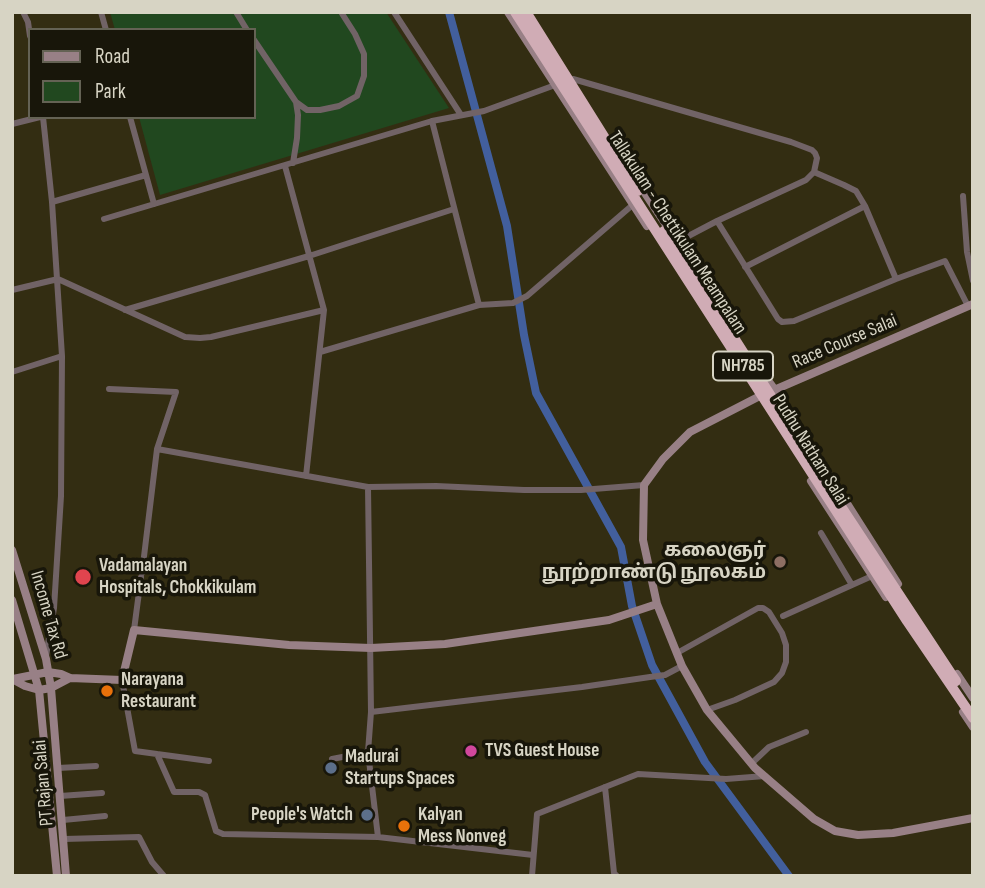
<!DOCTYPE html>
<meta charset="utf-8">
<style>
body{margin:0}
#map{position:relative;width:985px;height:888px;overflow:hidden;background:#332d12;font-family:"Sofia Sans Condensed",sans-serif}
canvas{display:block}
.frame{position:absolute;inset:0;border:14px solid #d7d4c4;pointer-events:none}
.legend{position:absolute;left:28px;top:28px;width:228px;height:91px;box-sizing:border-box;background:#18160a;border:2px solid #646254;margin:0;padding:9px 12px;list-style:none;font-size:21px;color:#d7d4c4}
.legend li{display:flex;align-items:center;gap:14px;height:35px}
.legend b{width:35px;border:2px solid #646254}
</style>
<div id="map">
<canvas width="985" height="888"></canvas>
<div class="frame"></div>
<ul class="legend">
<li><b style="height:9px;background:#988086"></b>Road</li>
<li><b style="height:19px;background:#21481f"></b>Park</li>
</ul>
</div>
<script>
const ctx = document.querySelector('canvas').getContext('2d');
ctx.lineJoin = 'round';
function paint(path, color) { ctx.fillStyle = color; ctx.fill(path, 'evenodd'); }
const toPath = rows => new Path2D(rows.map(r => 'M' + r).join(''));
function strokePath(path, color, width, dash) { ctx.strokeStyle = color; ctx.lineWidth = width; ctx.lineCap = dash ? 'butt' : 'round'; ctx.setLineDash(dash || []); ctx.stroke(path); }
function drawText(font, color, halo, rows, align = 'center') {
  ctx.font = font + ' "Sofia Sans Condensed","Noto Sans Tamil",sans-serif'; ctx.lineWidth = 7; ctx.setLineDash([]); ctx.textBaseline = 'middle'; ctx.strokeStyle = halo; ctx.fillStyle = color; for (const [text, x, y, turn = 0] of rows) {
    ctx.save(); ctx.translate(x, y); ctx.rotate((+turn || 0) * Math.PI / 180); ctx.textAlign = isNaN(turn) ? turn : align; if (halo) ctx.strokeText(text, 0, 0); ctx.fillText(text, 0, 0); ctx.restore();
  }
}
paint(toPath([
 [110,12,386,12,449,108,160,195,139,117,254,117,254,30,115,30]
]), '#21481f');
strokePath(toPath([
 [449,12,507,226,524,335,536,393,621,547,632,606,652,665,705,762,789,876]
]), '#425f9d', 8);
strokePath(toPath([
 [23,12,28,22,30,36],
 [101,12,106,30],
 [236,12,247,30],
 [394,12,461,115],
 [254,40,296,102,307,110,320,110,339,106,357,96,364,76,364,54,355,34,341,12],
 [569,81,573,79,791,142,812,150,815,153,817,158,814,172,806,180,717,221,677,242],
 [43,117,52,202,62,356,61,496,54,608,46,656],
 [130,117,154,204],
 [12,124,40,117],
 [293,163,297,138,298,115,296,102],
 [285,166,324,310,306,476],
 [963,196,967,252,973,281],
 [52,202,146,175],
 [104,219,432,121,484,111,558,84],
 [717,221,778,319,782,322,794,321,896,279,865,206,856,191,844,185,814,172],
 [745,267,865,206],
 [896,279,945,261,968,306],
 [12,290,58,279,185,337,200,338,211,337,324,310],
 [479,305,513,303,527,296,636,202],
 [125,310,309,256,454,209],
 [320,352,479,305,432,121],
 [12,372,62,356],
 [109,389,176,392,157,449,142,573],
 [157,449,368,487,436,486,524,490,581,490,644,485],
 [368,487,371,712,368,752,378,837],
 [821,533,852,585],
 [783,616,872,576],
 [134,630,141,577],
 [677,653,758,608,763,608,769,612,782,633,786,645,786,662,782,673,774,682,735,700,707,710],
 [122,680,135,751,157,754,174,792,199,792,205,795,216,831,223,834,378,837,533,855],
 [371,712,582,687,650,677,665,675,682,666],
 [157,754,209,761],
 [332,759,368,752],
 [751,764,769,747,806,732],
 [58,768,96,766],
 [605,787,614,873,617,876],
 [60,796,102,793],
 [63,820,105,816],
 [64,839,139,837,152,862,164,876],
 [532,876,537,814,638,774,726,779,765,776]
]), '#716366', 6);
strokePath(toPath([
 [508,12,647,226],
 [637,181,672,234],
 [973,304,758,397,690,432,663,459,644,485,643,540,657,604,682,666,707,710,755,768,814,819,835,831,858,835,893,833,973,818],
 [755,363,775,390,898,584],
 [811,481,886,597],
 [12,550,46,659,51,688,66,876],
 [12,600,39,690,57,876],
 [957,674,973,698],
 [12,679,25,686,39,690,51,688,70,678],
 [13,679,48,672,61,674,70,678,122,680,134,630,289,645,371,648,445,644,609,620,657,604],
 [963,712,973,727]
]), '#988086', 8);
strokePath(toPath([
 [515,12,907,621,973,718],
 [526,12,638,191],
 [664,231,736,341,842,508,956,681]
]), '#d0acb5', 10);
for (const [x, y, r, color] of [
 [780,562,7,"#8d6e63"],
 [83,577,9,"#e0444e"],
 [107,691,7,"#e8710a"],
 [471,751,7,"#d1479c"],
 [331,768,7,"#5c6f8a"],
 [367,815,7,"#5c6f8a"],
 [404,826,7,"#e8710a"]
]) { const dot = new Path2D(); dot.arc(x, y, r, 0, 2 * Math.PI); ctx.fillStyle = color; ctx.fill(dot); strokePath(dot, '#18160a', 2.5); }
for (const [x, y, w] of [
 [743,366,60]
]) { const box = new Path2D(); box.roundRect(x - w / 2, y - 14.5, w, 29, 5); ctx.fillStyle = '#18160a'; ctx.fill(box); strokePath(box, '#d7d4c4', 2); }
drawText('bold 18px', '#d7d4c4', null, [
 ["NH785",743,366]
]);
drawText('19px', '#d7d4c4', '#18160a', [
 ["Tallakulam - Chettikulam Meampalam",677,233,57],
 ["Race Course Salai",845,342,-23],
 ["Pudhu Natham Salai",810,450,58],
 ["Income Tax Rd",48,615,74],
 ["PT Rajan Salai",44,783,-95]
]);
drawText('bold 19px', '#d7d4c4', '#18160a', [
 ["கலைஞர்",766,551,"right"],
 ["நூற்றாண்டு நூலகம்",766,573,"right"],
 ["Vadamalayan",99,566],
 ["Hospitals, Chokkikulam",99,588],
 ["Narayana",121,680],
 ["Restaurant",121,702],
 ["TVS Guest House",485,751],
 ["Madurai",345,757],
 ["Startups Spaces",345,779],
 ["People's Watch",353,815,"right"],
 ["Kalyan",418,815],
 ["Mess Nonveg",418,837]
], 'left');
</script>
